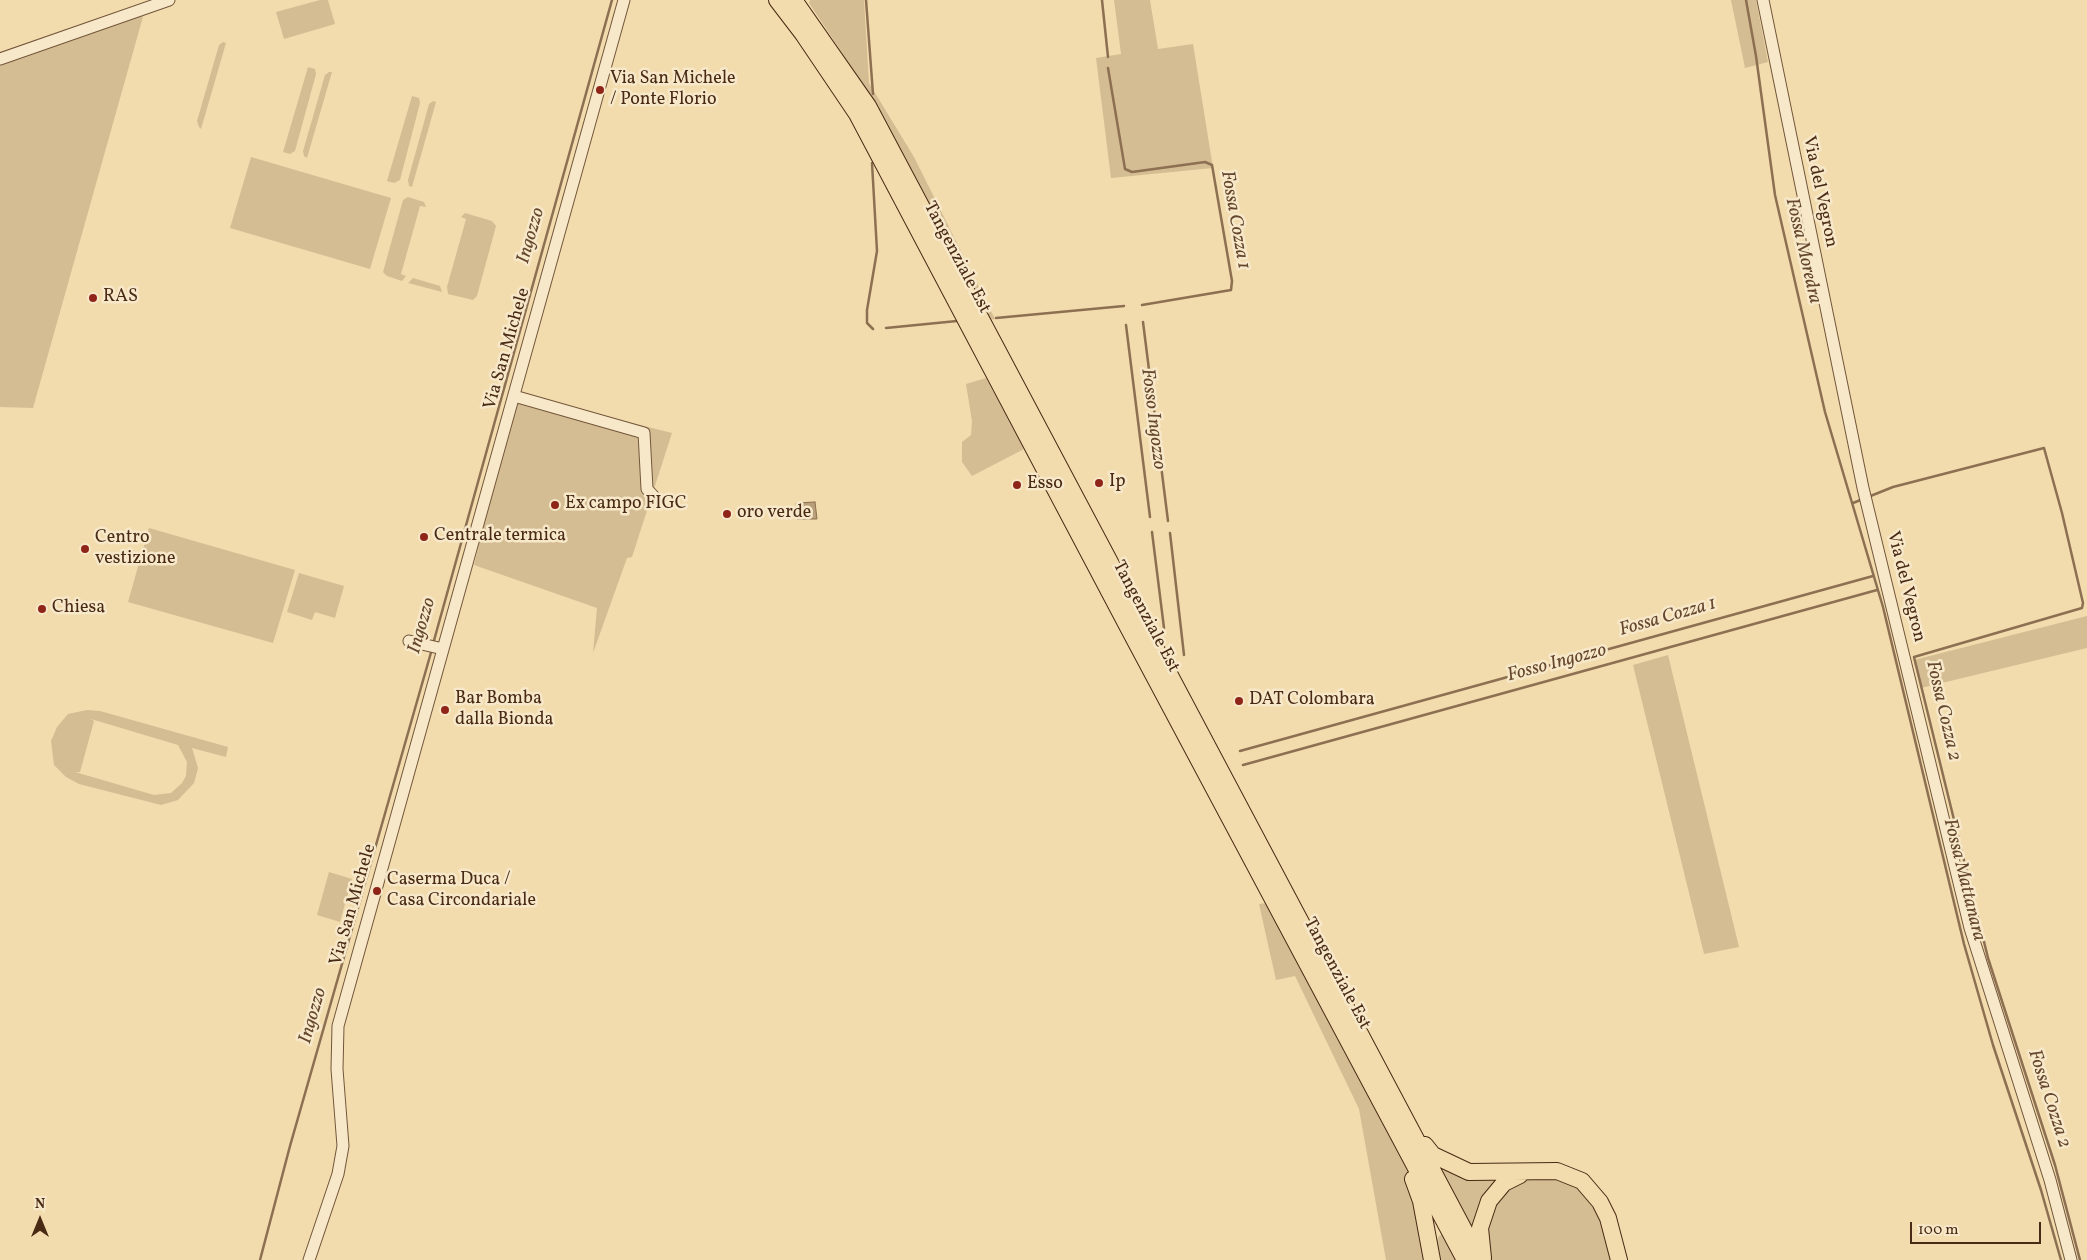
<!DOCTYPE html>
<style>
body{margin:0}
#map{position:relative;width:2087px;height:1260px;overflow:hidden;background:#f2dbad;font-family:Vollkorn,serif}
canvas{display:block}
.north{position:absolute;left:15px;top:1195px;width:50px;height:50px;-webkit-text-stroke:4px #f7e8ca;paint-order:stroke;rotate:0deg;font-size:14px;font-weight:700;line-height:20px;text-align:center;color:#492a14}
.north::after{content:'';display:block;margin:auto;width:18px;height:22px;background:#492a14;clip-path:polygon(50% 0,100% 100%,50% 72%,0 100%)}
.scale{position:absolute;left:1910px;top:1222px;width:131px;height:22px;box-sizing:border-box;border:2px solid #492a14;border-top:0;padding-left:6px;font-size:15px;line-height:18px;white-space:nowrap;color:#492a14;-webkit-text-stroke:4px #f7e8ca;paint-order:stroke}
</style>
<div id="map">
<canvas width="2087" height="1260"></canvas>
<div class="north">N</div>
<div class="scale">100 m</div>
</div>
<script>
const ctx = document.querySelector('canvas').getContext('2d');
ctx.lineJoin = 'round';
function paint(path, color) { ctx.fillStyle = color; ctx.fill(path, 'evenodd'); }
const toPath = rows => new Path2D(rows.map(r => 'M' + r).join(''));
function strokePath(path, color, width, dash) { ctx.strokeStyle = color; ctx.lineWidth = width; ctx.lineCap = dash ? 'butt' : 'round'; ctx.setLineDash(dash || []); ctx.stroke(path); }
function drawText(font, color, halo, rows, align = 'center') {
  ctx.font = font + ' Vollkorn,serif'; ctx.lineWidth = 5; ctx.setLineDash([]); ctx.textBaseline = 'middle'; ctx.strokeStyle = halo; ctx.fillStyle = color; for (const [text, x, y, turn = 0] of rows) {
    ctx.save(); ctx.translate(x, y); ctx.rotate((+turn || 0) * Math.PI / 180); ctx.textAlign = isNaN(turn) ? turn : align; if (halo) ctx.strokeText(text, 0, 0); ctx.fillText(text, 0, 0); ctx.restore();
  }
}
paint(toPath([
 [320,0,328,0,335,24,284,39,276,12],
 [810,0,864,0,869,83,914,157,995,319,989,320,868,92,809,3],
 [1114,0,1150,0,1158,49,1193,44,1213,168,1111,178,1096,58,1121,54],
 [1731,0,1756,0,1768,62,1745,68],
 [144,13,33,408,0,407,0,63],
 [223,42,226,43,201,129,199,127,197,121,219,45],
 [308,67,315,69,316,74,295,151,290,154,283,152],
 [329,72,332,72,307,158,304,156,303,151,325,75],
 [412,96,419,98,420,103,400,180,394,183,387,181],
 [433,101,436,102,412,187,409,186,408,180,429,104],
 [251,157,391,198,370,269,230,228],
 [408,197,424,202,426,207,420,206,401,274,406,276,402,281,387,276,383,272,403,200],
 [465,213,492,221,496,226,477,296,473,300,448,294,447,287,466,219,461,217],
 [413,278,440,286,442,292,408,283],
 [986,378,1024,449,972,476,962,462,962,442,971,435,972,421,966,384],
 [521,395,672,433,632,557,627,558,593,653,597,608,474,565,514,396],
 [149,528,295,570,273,643,128,602],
 [299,573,344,586,335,618,315,612,312,620,287,612],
 [2087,616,2087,648,1921,688,1914,660],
 [1668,655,1739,947,1704,954,1633,665],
 [87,710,100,711,228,747,226,757,192,748,198,768,194,783,178,800,161,805,79,784,66,777,54,765,51,741,57,727,68,714],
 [91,719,178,745,187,762,186,776,182,783,171,793,154,795,75,772,80,772,94,721],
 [329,872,352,879,340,922,317,915],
 [1267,903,1414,1181,1428,1260,1386,1260,1359,1109,1295,976,1276,980,1259,904],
 [1445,1168,1498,1179,1473,1228,1470,1226,1442,1173],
 [1534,1175,1570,1180,1595,1202,1613,1260,1490,1260,1484,1235,1500,1195],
 [1443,1234,1460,1260,1438,1260,1436,1242,1439,1236]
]), '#d5bd93');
const water = toPath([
 [815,502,817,519,797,519,796,503,815,502]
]);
paint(water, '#b99f79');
strokePath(water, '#8c7051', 1);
strokePath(toPath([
 [866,0,873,94],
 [1102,0,1108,57],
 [1746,0,1756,56,1775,195,1825,412,1883,607,1964,944,1993,1045,2041,1190,2061,1260],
 [1108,68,1125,169,1132,172,1205,162,1212,165,1232,281,1231,290,1142,305],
 [872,163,877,251,867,310,867,323,873,329],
 [996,318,1124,306],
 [1143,322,1168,521],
 [1126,325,1150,517],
 [886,328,957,321],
 [1868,497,1893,487,2044,448,2062,513,2083,603,2082,608,1914,657,1988,958,2055,1165,2080,1260],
 [1853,503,1863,499],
 [1152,532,1164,628],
 [1170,533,1184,655],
 [433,644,612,0],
 [1240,751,1873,576],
 [1243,765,1877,590],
 [260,1260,290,1146,432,649]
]), '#8c7051', 2.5);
const minor = toPath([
 [1763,0,1863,488,1970,928,2050,1180,2071,1260],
 [0,59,169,0],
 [514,396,644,433,647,489,657,500],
 [409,641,443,649],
 [309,1260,338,1174,343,1146,337,1069,338,1026,624,0]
]);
const highway = toPath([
 [777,0,803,34,857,114,1130,631,1465,1260],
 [794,0,868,106,1480,1260],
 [1425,1145,1433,1155,1469,1172,1557,1171,1582,1181,1600,1202,1608,1218,1619,1260],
 [1413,1179,1421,1201,1432,1260],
 [1483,1258,1480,1228,1489,1201,1504,1183,1520,1175]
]);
strokePath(minor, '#73563a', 13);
strokePath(highway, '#492a14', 18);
strokePath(minor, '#f7e8ca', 11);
strokePath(highway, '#f2dbad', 16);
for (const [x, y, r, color] of [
 [600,90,5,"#8f2418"],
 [93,298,5,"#8f2418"],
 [1099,483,5,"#8f2418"],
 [1017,485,5,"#8f2418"],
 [555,505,5,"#8f2418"],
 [727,514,5,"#8f2418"],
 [424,537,5,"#8f2418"],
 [85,549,5,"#8f2418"],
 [42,609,5,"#8f2418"],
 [1239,701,5,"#8f2418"],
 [445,710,5,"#8f2418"],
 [377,891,5,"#8f2418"]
]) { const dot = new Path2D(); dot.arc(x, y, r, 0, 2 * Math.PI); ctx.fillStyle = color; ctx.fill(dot); strokePath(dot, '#f7e8ca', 2); }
drawText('18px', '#492a14', '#f7e8ca', [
 ["Via San Michele",610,80],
 ["/ Ponte Florio",610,101],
 ["RAS",103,298],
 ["Ip",1109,483],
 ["Esso",1027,485],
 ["Ex campo FIGC",565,505],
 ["oro verde",737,514],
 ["Centrale termica",434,537],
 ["Centro",95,539],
 ["vestizione",95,560],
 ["Chiesa",52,609],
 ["Bar Bomba",455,700],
 ["dalla Bionda",455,721],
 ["DAT Colombara",1249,701],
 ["Caserma Duca /",387,881],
 ["Casa Circondariale",387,902]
], 'left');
drawText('18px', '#492a14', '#f7e8ca', [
 ["Via del Vegron",1819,192,78],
 ["Tangenziale Est",956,258,62],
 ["Via San Michele",508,349,-74],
 ["Via del Vegron",1905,587,76],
 ["Tangenziale Est",1145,617,62],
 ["Via San Michele",354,905,-74],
 ["Tangenziale Est",1336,974,62]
]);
drawText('italic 19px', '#65472d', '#f7e8ca', [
 ["Fossa Cozza 1",1234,220,80],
 ["Ingozzo",532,236,-74],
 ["Fossa Moredra",1802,251,77],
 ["Fosso Ingozzo",1152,419,83],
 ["Fossa Cozza 1",1668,618,-16],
 ["Ingozzo",423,626,-74],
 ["Fosso Ingozzo",1557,664,-15],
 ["Fossa Cozza 2",1942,711,77],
 ["Fossa Mattanara",1963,880,76],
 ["Ingozzo",314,1016,-74],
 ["Fossa Cozza 2",2048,1099,72]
]);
</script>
